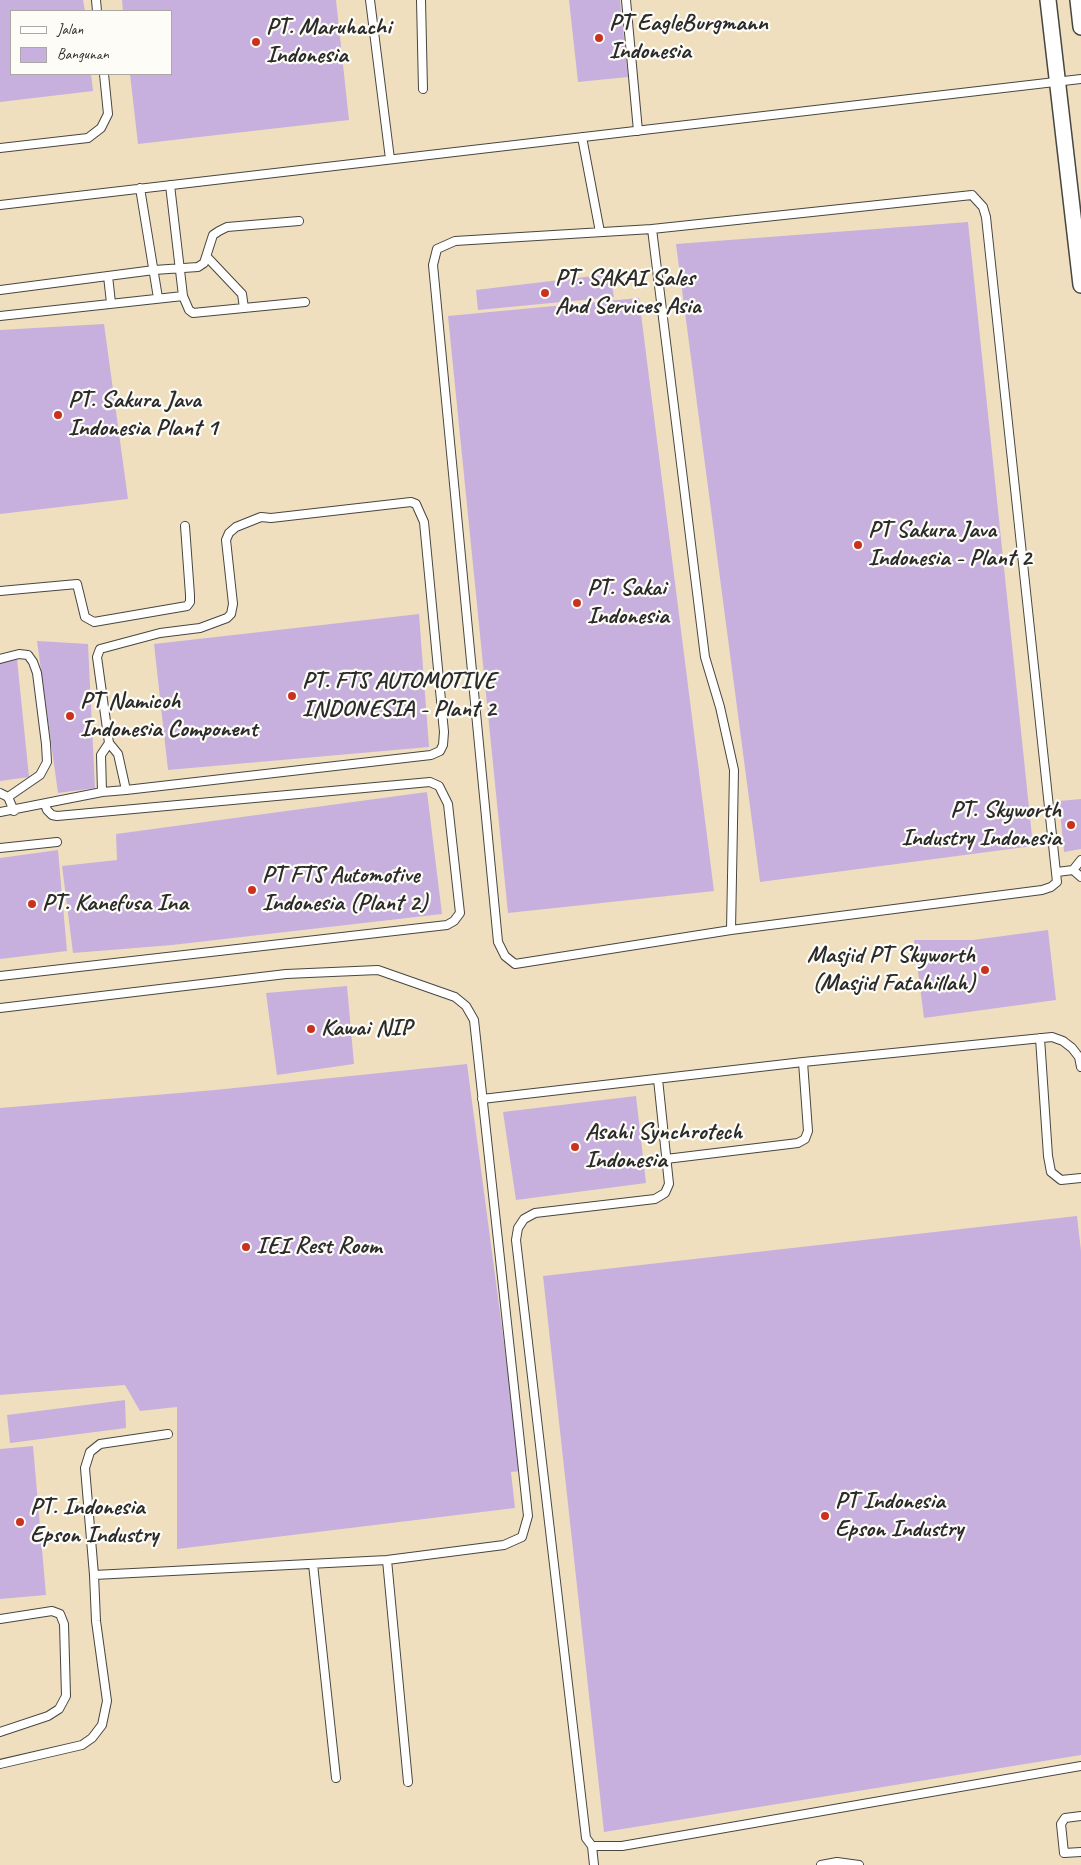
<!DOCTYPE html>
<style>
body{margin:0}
#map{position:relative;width:1081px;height:1865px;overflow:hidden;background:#efdfbf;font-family:Caveat,sans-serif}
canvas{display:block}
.legend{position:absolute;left:10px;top:10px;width:162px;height:65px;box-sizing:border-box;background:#fdfcf7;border:1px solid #a9a8a5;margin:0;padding:6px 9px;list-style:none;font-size:15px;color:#2b2b2b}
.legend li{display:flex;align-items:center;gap:10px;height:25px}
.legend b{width:25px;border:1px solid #a9a8a5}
</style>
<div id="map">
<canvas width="1081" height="1865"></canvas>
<ul class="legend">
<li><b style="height:6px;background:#fff"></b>Jalan</li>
<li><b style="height:14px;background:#c7b0de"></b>Bangunan</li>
</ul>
</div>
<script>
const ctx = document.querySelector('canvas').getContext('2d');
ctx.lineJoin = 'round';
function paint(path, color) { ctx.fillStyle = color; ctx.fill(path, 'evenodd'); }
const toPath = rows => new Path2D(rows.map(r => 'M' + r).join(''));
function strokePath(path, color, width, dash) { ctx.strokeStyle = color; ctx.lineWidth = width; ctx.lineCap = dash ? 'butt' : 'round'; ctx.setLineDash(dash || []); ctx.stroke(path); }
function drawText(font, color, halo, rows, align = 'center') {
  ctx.font = font + ' Caveat,sans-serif'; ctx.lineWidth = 4.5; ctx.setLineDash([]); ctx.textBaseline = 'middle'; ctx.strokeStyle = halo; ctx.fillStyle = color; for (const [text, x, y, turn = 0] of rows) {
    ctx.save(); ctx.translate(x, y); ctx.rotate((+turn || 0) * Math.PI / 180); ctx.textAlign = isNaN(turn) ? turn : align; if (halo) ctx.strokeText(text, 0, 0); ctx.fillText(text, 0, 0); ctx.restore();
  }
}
paint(toPath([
 [0,0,83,0,85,11,11,11,11,74,91,74,93,91,0,102],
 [122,0,336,0,349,120,138,144,130,74,171,74,171,11,123,11],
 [569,0,620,0,628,77,578,82],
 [968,222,1033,846,760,882,676,244],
 [610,274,614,297,478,310,476,290],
 [639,298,714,891,508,913,448,316],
 [104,324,128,499,0,514,0,330],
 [419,614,429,747,168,770,154,644],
 [37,641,88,644,95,788,58,793],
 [17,659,29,777,0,781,0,662],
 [427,792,442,914,172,945,73,953,62,866,117,860,116,834],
 [1081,799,1081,849,1064,852,1059,801],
 [58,850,67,951,0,959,0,858],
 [1048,930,1056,1000,924,1018,914,940,973,940],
 [347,986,354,1064,277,1075,266,993],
 [467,1064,521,1471,511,1472,515,1508,177,1549,177,1407,140,1411,125,1385,0,1395,0,1108,215,1090],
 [636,1096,646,1183,516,1200,503,1112],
 [1077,1216,1081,1251,1081,1755,604,1832,543,1276],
 [125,1400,126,1428,10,1443,7,1415],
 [33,1446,46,1595,0,1599,0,1449]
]), '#c7b0de');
const service = toPath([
 [96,0,97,11],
 [370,0,390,159],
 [421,0,423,89],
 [626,0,638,131],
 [582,137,600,232],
 [0,148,88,138,101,128,108,114,104,74],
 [140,188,158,298],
 [972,195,983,207,986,217,1057,882,1051,887,1042,890,731,930,515,964,505,956,498,942,433,265,437,249,455,241,652,229,972,195],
 [0,205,1081,79],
 [652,229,705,657,720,707,734,770,731,930],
 [207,257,242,294,244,308],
 [108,276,111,303],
 [0,290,154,270,198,267,204,263,213,235,219,231,227,227,299,221],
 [183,296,189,310,193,313,305,302],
 [0,316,183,296,170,185],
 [0,591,77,584,85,617,94,622,187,606,190,602,190,595,185,526],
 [0,659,19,654,28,655,33,662,37,673,46,744,47,762,40,775,8,797],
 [102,792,101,755,109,743],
 [0,793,8,797,14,811],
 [0,812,102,792,126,790,431,755,440,751,443,745,444,732,424,522,416,504,411,502,271,518,261,517,236,527,229,533,226,540,233,604,231,614,227,618,200,628,160,633,100,649,97,657,109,743,118,754,126,790],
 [0,848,57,842],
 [1073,870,1081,860],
 [1073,870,1081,877],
 [1057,872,1073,870],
 [0,976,447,925,454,921,460,913,448,804,439,786,430,782,57,816,52,815,47,810,45,804],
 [0,1008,286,974,378,970,455,997,466,1006,474,1020,528,1516,522,1537,504,1545,387,1560,94,1575,85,1468,90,1452,100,1444,168,1434],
 [1040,1038,1048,1156,1051,1172,1061,1180,1081,1178],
 [658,1079,669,1184,665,1193,655,1199,535,1213,524,1219,518,1228,516,1240,586,1838,592,1846,622,1846,1081,1766],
 [482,1099,803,1062,1052,1037,1063,1041,1072,1048,1079,1057,1081,1067],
 [666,1159,798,1143,805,1139,808,1131,803,1062],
 [387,1560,408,1782],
 [313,1564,336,1778],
 [0,1619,52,1611,60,1614,64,1624,66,1696,59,1709,48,1716,0,1732],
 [0,1764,82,1745,92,1738,102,1725,107,1701,96,1621,94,1575],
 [1081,1816,1065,1818,1061,1824,1064,1853,1081,1852],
 [592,1846,594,1865],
 [821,1865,837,1862,859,1865]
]);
const minor = toPath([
 [1048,0,1081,285],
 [1078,0,1081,27]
]);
strokePath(service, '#484641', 10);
strokePath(minor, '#484641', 18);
strokePath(service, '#fff', 8);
strokePath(minor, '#fff', 15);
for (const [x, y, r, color] of [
 [599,38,5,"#c8321e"],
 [256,42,5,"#c8321e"],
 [545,293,5,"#c8321e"],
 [58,415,5,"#c8321e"],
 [858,545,5,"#c8321e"],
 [577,603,5,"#c8321e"],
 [292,696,5,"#c8321e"],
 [70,716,5,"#c8321e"],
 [1071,825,5,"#c8321e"],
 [252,890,5,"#c8321e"],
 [32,904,5,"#c8321e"],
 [985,970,5,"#c8321e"],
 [311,1029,5,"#c8321e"],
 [575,1147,5,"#c8321e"],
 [246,1247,5,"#c8321e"],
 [825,1516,5,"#c8321e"],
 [20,1522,5,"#c8321e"]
]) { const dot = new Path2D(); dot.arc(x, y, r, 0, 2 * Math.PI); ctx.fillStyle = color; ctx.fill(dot); strokePath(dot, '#fdfcf7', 2); }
drawText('bold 24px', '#2b2b2b', '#fdfcf7', [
 ["PT EagleBurgmann",609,24],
 ["Indonesia",609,52],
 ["PT. Maruhachi",266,28],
 ["Indonesia",266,56],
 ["PT. SAKAI Sales",555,279],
 ["And Services Asia",555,307],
 ["PT. Sakura Java",68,401],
 ["Indonesia Plant 1",68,429],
 ["PT Sakura Java",868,531],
 ["Indonesia - Plant 2",868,559],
 ["PT. Sakai",587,589],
 ["Indonesia",587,617],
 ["PT. FTS AUTOMOTIVE",302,682],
 ["INDONESIA - Plant 2",302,710],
 ["PT Namicoh",80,702],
 ["Indonesia Component",80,730],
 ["PT. Skyworth",1061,811,"right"],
 ["Industry Indonesia",1061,839,"right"],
 ["PT FTS Automotive",262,876],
 ["Indonesia (Plant 2)",262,904],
 ["PT. Kanefusa Ina",42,904],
 ["Masjid PT Skyworth",975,956,"right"],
 ["(Masjid Fatahillah)",975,984,"right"],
 ["Kawai NIP",321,1029],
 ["Asahi Synchrotech",585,1133],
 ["Indonesia",585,1161],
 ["IEI Rest Room",256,1247],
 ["PT Indonesia",835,1502],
 ["Epson Industry",835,1530],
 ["PT. Indonesia",30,1508],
 ["Epson Industry",30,1536]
], 'left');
</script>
